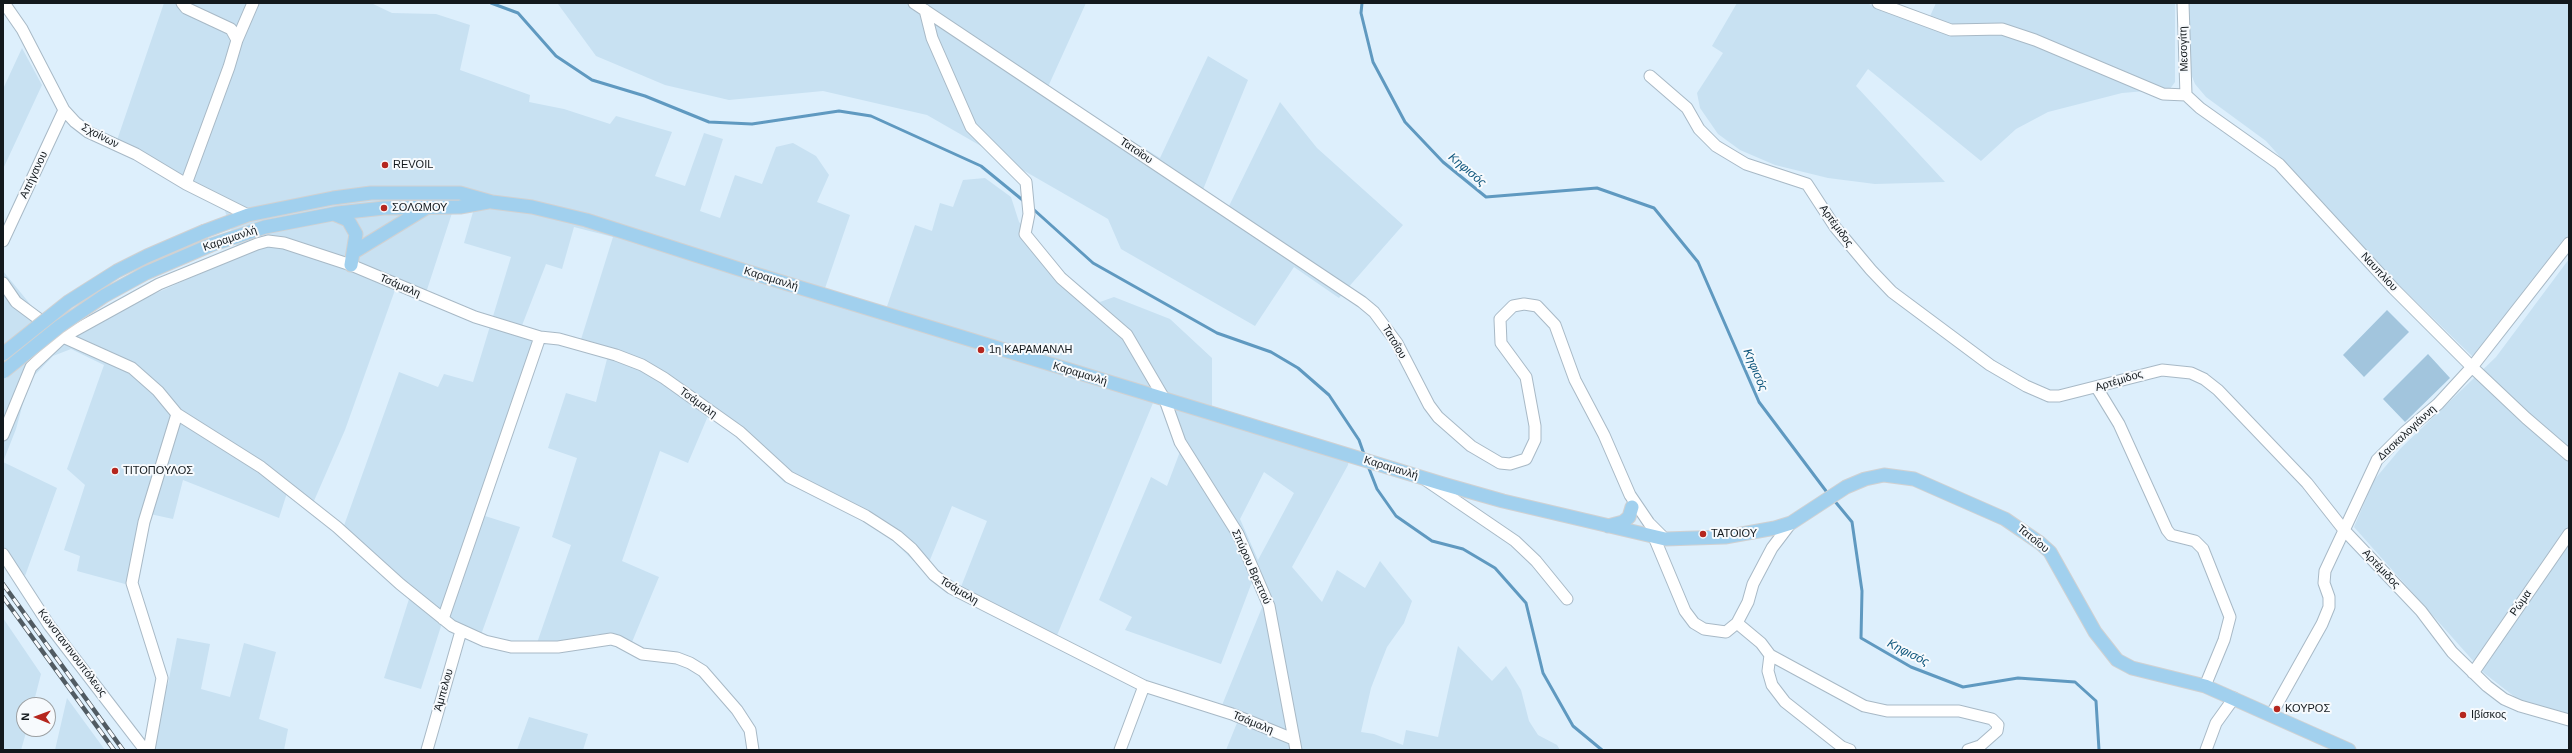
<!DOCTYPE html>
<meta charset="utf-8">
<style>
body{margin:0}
#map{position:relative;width:2572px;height:753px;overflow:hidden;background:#ddeffc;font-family:Arial,sans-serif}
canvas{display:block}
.frame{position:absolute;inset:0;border:4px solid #13191d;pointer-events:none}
.north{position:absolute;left:16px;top:697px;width:40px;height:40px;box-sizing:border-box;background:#f7fafd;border:1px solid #9ca0a3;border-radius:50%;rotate:271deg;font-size:11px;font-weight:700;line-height:16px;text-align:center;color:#13191d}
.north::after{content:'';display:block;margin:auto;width:14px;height:18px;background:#b5261e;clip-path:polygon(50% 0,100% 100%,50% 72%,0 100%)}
</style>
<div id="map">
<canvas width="2572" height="753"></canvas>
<div class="frame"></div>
<div class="north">N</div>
</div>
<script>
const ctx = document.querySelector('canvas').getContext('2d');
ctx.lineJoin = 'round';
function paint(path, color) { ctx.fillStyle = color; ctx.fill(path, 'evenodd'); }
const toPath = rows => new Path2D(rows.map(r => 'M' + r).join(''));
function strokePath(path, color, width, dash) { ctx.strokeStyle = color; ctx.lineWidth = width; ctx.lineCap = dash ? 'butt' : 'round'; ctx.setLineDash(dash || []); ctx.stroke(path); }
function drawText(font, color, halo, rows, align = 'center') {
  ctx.font = font + ' Arial,sans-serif'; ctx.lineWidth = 4; ctx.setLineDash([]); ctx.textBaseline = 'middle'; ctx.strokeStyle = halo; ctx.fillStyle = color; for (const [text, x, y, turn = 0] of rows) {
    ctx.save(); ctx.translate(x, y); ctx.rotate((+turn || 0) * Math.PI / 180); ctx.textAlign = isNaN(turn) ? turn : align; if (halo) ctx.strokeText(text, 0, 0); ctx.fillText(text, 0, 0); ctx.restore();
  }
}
paint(toPath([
 [164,3,371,3,392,13,436,14,470,25,460,70,530,95,529,102,564,109,610,124,616,116,672,132,655,176,685,186,704,133,723,139,700,211,720,218,735,175,762,184,776,147,793,143,816,156,829,175,817,202,850,215,821,300,883,318,915,225,932,231,940,203,953,207,963,180,985,178,1011,197,1019,222,1068,276,1100,302,1114,297,1170,319,1212,358,1212,406,1351,449,1348,465,1292,567,1322,602,1337,570,1365,588,1380,561,1412,601,1404,623,1387,647,1371,688,1361,732,1374,734,1403,745,1406,730,1438,737,1458,646,1492,681,1506,666,1521,690,1529,721,1538,735,1557,745,1560,750,1226,750,1237,723,1218,715,1263,605,1252,582,1221,664,1125,630,1132,617,1099,600,1151,477,1167,486,1181,449,1169,428,1163,406,1153,403,1053,645,957,597,987,521,952,506,925,572,888,536,864,521,784,482,728,428,708,416,688,463,660,451,622,561,659,577,632,642,618,637,598,634,568,641,537,643,571,545,552,537,577,458,548,448,566,393,596,402,607,359,578,349,613,237,574,227,562,269,546,264,521,328,544,335,485,516,520,527,478,643,442,623,421,689,384,678,409,599,341,534,399,372,438,387,444,374,473,382,511,257,464,243,473,212,452,213,423,302,395,290,345,430,310,510,287,493,279,518,183,480,173,519,150,514,137,573,125,584,77,571,80,556,64,550,85,485,67,469,104,365,71,349,53,356,29,381,16,429,3,462,57,488,25,576,3,546,3,271,57,337,240,256,224,208,114,149],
 [1264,472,1294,493,1258,560,1240,519],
 [1086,3,1047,89,1160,158,1208,56,1248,80,1202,192,1229,206,1280,102,1317,148,1403,225,1339,298,1294,267,1255,326,1121,249,1108,219,927,115,823,91,729,100,665,85,596,56,558,4],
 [1737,3,1866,3,1926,25,1936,3,2175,3,2175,82,2170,89,2122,93,2048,112,2016,129,1981,161,1868,69,1856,86,1945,182,1875,184,1828,178,1775,165,1740,150,1718,134,1700,108,1697,93,1723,53,1712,46],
 [2188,3,2569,3,2569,235,2474,358,2365,252,2266,141,2206,97,2195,84,2188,66],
 [22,48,42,85,3,169,3,89],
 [2569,259,2569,714,2520,701,2484,673,2354,527,2374,480,2401,448,2496,357],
 [3,618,41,674,33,705,24,705,24,729,27,729,21,750,3,750],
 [177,638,210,644,201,689,230,697,244,643,276,652,259,719,288,729,284,750,144,750,156,694,168,684],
 [67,698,105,750,55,750],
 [529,717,588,734,583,750,517,750]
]), '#c8e1f2');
paint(toPath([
 [2387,310,2409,332,2364,377,2343,355],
 [2428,354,2450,378,2405,422,2383,399]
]), '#a2c5dd');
strokePath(toPath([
 [491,3,518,13,556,56,592,80,645,96,709,122,752,124,839,111,871,116,981,166,1025,202],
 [1362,3,1361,13,1373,62,1405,122,1443,162,1486,197,1597,188,1654,208,1698,262,1759,402,1829,495],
 [1032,208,1093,263,1217,333,1271,352,1298,368,1329,395,1359,440,1365,457],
 [1368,466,1377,489,1396,516,1432,541,1463,549,1495,568,1526,603,1543,673,1573,726,1602,750],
 [1833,499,1852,522,1862,591,1861,638,1911,667,1963,687,2018,678,2075,682,2096,701,2099,750]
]), '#5f99c0', 3);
const minor = toPath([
 [4,3,22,29,64,110,75,122,88,132,136,154,186,184,248,215],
 [182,3,186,8,231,29,237,40,229,67,186,184],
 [914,3,1362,302,1374,312,1397,343,1429,405,1438,417,1471,446,1500,463,1510,464,1526,459,1535,440,1535,426,1526,377,1501,343,1500,319,1513,306,1524,304,1537,306,1555,325,1575,380,1604,435,1630,495,1649,523,1665,539],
 [1878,3,1951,30,2002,29,2035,40,2163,94,2186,95],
 [2183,3,2186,95],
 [925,10,932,38,971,127,1026,182,1029,214,1025,234,1061,278,1127,335,1165,400,1180,442,1238,534,1269,606,1296,750],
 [237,40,253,3],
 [1650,76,1687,108,1699,129,1716,146,1746,164,1807,184,1835,227,1871,270,1892,292,1990,365,2026,386,2049,396,2059,396,2162,370,2191,373,2204,379,2218,390,2307,483,2344,530,2421,611,2452,652,2487,686,2504,699,2520,706,2569,720],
 [2186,95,2200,108,2279,164,2394,289,2472,367,2526,418,2569,455],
 [3,241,64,110],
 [3,283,16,302,63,337,132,368,158,391,177,414,261,467,337,527,400,584,452,626,485,641,511,647,558,647,611,639,618,641,642,654,677,658,690,663,703,671,737,710,750,730,753,750],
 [2097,388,2119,424,2167,530,2171,535,2195,541,2203,549,2230,617,2224,640,2205,686],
 [3,435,31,367,63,337,159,284,257,244,268,241,284,243,351,265,475,317,540,337,559,339,616,355,642,365,664,378,740,432,789,477,866,516,897,536,912,549,934,575,951,588,1144,686,1232,714,1293,739],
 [1427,481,1515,541,1536,561,1567,599],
 [1654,537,1685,611,1694,623,1704,629,1726,632,1737,623,1748,602,1753,584,1772,548,1791,523],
 [3,554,49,625,145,750],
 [443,619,540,337],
 [1737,623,1761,643,1770,655,1864,706,1887,711,1959,711,1992,719,1998,725,1997,731,1980,746,1968,750],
 [1770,655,1768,671,1772,685,1785,702,1842,747,1850,750],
 [2473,673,2569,534],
 [2271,715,2322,624,2329,607,2329,597,2324,583,2325,571,2377,460,2405,432,2438,404,2472,367,2569,243],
 [149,750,162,678,132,583,144,522,177,414],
 [427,750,461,631],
 [1120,750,1144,686],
 [2206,750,2216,723,2234,698]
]);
const major = toPath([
 [334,214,348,220,356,234,351,265],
 [205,231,248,215,333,198,371,193,460,193,492,202,532,207,586,220,739,269,1443,484,1503,501,1665,539,1725,537,1775,528,1791,523,1846,487,1865,479,1884,475,1914,479,2005,519,2040,543,2050,552,2095,632,2117,660,2132,668,2205,686,2349,750],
 [211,245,265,227,338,213,384,208,460,207,488,202],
 [354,252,426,208],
 [1608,526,1623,522,1629,517,1632,507]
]);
strokePath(minor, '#a8b9c6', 13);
strokePath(major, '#d0d1d2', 15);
strokePath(minor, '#fff', 11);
strokePath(major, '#a1d0ee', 13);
const rail = toPath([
 [3,584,123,750],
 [3,597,114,750]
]);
strokePath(rail, '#515b62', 4.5);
strokePath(rail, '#f7fafd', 3, [9]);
const majorBridge = toPath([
 [3,354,68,302,117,271,147,256,205,231],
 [3,372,60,326,104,296,146,273,211,245]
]);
strokePath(majorBridge, '#d0d1d2', 15, []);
strokePath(majorBridge, '#a1d0ee', 13);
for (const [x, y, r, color] of [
 [385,165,4,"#b5261e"],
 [384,208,4,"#b5261e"],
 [981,350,4,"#b5261e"],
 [115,471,4,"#b5261e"],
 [1703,534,4,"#b5261e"],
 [2277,709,4,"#b5261e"],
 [2463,715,4,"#b5261e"]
]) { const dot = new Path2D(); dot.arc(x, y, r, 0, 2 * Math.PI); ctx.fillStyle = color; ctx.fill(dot); strokePath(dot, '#f7fafd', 1.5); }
drawText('11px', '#13191d', '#f7fafd', [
 ["Μεσογίτη",2184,49,-92],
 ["Σχοίνων",100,136,28],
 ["Τατοΐου",1136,151,34],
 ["Απήγανου",34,175,-65],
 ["Αρτέμιδος",1836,226,54],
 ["Καραμανλή",230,239,-19],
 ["Ναυπλίου",2379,272,47],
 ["Καραμανλή",771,279,17],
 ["Τσάμαλη",400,286,23],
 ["Τατοΐου",1394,342,59],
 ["Καραμανλή",1080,374,17],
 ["Αρτέμιδος",2119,381,-17],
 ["Τσάμαλη",698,403,36],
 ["Δασκαλογιάννη",2407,433,-43],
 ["Καραμανλή",1391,468,17],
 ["Τατοΐου",2033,539,39],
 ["Σπύρου Βρεττού",1251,567,66],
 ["Αρτέμιδος",2381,569,47],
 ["Τσάμαλη",959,591,31],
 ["Ρώμα",2521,603,-55],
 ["Κωνσταντινουπόλεως",72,653,53],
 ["Άμπελου",444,690,-74],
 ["Τσάμαλη",1253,723,22]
]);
drawText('11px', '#13191d', '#f7fafd', [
 ["REVOIL",393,165],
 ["ΣΟΛΩΜΟΥ",392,208],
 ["1η ΚΑΡΑΜΑΝΛΗ",989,350],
 ["ΤΙΤΟΠΟΥΛΟΣ",123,471],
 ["ΤΑΤΟΙΟΥ",1711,534],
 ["ΚΟΥΡΟΣ",2285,709],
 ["Ιβίσκος",2471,715]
], 'left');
drawText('italic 12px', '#0c557c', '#f7fafd', [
 ["Κηφισός",1467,170,40],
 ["Κηφισός",1755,370,67],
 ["Κηφισός",1908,653,27]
]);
</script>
